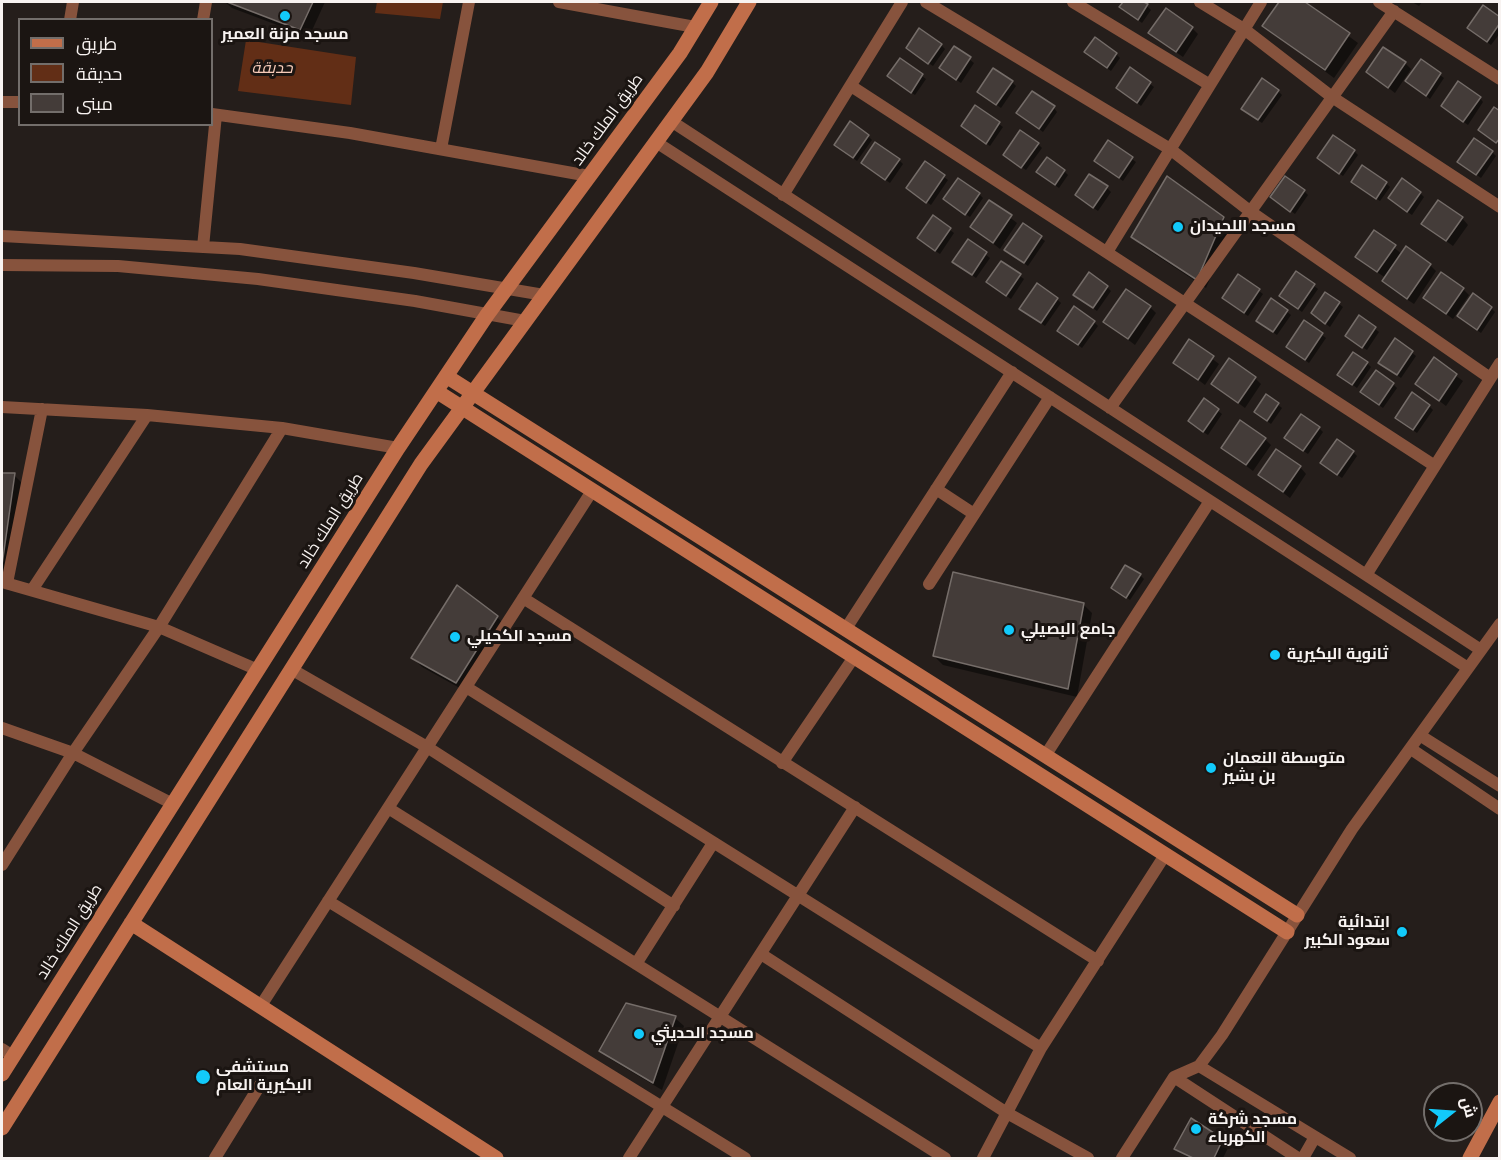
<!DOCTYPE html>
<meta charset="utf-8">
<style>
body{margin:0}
#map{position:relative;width:1501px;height:1160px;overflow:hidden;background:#251e1b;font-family:"Times New Roman",Cairo,serif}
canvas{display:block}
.frame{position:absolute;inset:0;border:3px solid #f8f3f1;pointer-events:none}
.legend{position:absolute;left:18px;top:18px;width:195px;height:108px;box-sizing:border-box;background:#1b1512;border:2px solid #736e6b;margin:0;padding:8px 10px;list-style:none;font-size:18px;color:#f8f3f1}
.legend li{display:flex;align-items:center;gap:12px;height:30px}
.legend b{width:30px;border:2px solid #736e6b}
.north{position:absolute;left:1423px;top:1082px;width:60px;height:60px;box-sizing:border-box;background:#1b1512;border:2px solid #736e6b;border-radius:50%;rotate:73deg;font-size:16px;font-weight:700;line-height:24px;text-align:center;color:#f8f3f1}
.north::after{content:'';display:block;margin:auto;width:21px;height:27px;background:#12cafb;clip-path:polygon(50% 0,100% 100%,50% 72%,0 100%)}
</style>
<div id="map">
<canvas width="1501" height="1160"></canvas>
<div class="frame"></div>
<ul class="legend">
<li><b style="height:8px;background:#c16e4a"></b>طريق</li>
<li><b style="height:16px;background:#622e16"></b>حديقة</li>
<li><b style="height:16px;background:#443c39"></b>مبنى</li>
</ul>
<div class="north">ش</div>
</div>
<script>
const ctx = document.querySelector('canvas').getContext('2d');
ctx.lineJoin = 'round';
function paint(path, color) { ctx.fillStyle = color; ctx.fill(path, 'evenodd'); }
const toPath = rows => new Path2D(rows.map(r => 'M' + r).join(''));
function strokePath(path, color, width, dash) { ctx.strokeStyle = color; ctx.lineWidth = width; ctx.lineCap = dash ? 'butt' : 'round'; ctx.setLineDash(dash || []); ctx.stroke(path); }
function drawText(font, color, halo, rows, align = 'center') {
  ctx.font = font + ' "Times New Roman",Cairo,serif'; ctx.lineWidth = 6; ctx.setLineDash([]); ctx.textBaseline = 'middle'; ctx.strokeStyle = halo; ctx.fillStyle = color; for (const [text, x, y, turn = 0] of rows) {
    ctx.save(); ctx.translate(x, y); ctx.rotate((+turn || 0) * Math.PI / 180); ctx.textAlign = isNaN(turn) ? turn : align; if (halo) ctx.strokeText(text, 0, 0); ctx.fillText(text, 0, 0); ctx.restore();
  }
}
paint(toPath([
 [377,2,443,2,440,19,375,13],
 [246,40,356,57,351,105,238,91]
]), '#622e16');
paint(toPath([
 [225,2,325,2,309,37,232,8],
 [1125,2,1142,2,1151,10,1142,23,1121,7],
 [1280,2,1302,2,1358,43,1334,78,1264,26],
 [1412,2,1422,2,1419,6],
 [1500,18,1500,33,1491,45,1473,32],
 [1192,28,1198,34,1183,57,1157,39],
 [941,45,945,49,933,66,912,52],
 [955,48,974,63,961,83,945,72],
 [1116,54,1120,58,1111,71,1090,56],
 [900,60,926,79,915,95,893,80],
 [1421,61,1444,78,1430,99,1411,85],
 [1405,63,1411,69,1395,93,1368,72],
 [1131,69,1154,87,1141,106,1118,88],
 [1012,82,1016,86,1001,108,983,95],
 [1278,91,1282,95,1262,123,1247,113],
 [1480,98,1483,102,1468,125,1447,110],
 [975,107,1003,127,990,146,966,130],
 [1054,108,1057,112,1043,132,1018,113],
 [868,136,872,140,857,161,836,145],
 [1109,142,1136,162,1123,181,1100,165],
 [1038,144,1042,148,1026,170,1009,159],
 [1354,151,1358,155,1343,176,1323,162],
 [1492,152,1496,156,1481,178,1459,162],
 [899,160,903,164,890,183,867,167],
 [925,163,948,180,931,205,912,192],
 [1064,171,1068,175,1059,188,1042,176],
 [1386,183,1390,187,1380,201,1357,185],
 [1107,188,1111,192,1098,211,1081,199],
 [1304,191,1308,195,1295,214,1272,197],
 [1420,193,1424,197,1412,215,1393,202],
 [979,194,983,198,970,217,949,203],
 [990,202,1017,223,1000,249,972,227],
 [933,217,954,233,940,254,922,242],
 [1223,218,1232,227,1206,288,1142,246,1133,237],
 [1462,218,1468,225,1453,246,1423,224],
 [1023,225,1045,241,1028,266,1010,253],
 [1374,232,1402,254,1430,265,1436,271,1414,304,1390,288,1384,281,1386,278,1363,263],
 [968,241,990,258,976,278,958,265],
 [1002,263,1024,279,1011,299,992,286],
 [1297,273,1318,289,1302,312,1285,300],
 [1239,276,1263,294,1248,316,1227,302],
 [1107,287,1111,291,1097,311,1079,298],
 [1463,289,1469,295,1453,319,1425,298],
 [1326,294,1343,307,1330,327,1317,317],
 [1057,299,1061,303,1045,326,1025,312],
 [1272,300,1291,315,1277,335,1261,324],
 [1150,307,1156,313,1135,345,1105,322],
 [1491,308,1495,312,1481,333,1463,320],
 [1360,317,1379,332,1367,350,1351,340],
 [1094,322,1098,326,1082,348,1063,334],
 [1304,322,1326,338,1309,363,1291,350],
 [1396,340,1416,356,1401,378,1384,366],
 [1189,341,1219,364,1205,385,1175,362],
 [1434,360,1463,381,1446,406,1417,384],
 [1367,363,1371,367,1357,388,1343,378],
 [1255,378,1261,384,1245,408,1213,384],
 [1393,384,1397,388,1383,408,1366,396],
 [1267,396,1282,408,1271,424,1260,416],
 [1204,400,1222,414,1208,435,1193,425],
 [1429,406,1433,410,1417,433,1400,421],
 [1319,428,1323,432,1308,454,1290,442],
 [1265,439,1271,445,1253,471,1223,448],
 [1353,452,1357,456,1342,478,1326,467],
 [1300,467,1306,474,1290,498,1260,475],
 [2,475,14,475,23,484,10,573,2,571],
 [1140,575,1144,579,1130,600,1113,588],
 [1083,604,1092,613,1077,697,943,665,934,656],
 [497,617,506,626,465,691,422,667,413,658],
 [675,1018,684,1026,662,1090,610,1059,601,1051],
 [1222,1140,1229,1146,1223,1158,1189,1158,1176,1149]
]), '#0007');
const building = toPath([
 [227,2,313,2,300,30,227,2],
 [1123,2,1144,2,1148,4,1138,20,1119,7,1123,2],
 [1279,2,1305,2,1350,33,1325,70,1262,26,1279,2],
 [1483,5,1500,17,1500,23,1487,42,1467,28,1483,5],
 [1166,8,1193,27,1176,52,1148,33,1166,8],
 [919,28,942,44,928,64,906,48,919,28],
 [1095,37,1117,53,1107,68,1084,52,1095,37],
 [954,46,971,57,956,80,939,68,954,46],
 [1383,47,1406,62,1388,88,1366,72,1383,47],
 [900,58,923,74,911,93,887,76,900,58],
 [1421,59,1441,73,1426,96,1405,81,1421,59],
 [1130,67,1151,82,1137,103,1116,88,1130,67],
 [993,68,1013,81,996,105,977,92,993,68],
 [1262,78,1279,90,1258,120,1241,109,1262,78],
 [1458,81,1481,97,1463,122,1441,106,1458,81],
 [1032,91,1055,106,1039,129,1016,113,1032,91],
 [975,105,1000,122,986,144,961,126,975,105],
 [1494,107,1500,111,1500,138,1496,143,1478,130,1494,107],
 [850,121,869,135,853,158,834,145,850,121],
 [1020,130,1039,143,1021,168,1003,155,1020,130],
 [1333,135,1355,150,1339,174,1317,158,1333,135],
 [1474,138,1493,151,1476,175,1457,162,1474,138],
 [1108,140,1133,157,1119,178,1094,161,1108,140],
 [875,142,900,159,885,180,861,163,875,142],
 [1047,157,1065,170,1055,185,1036,172,1047,157],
 [925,161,945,175,926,203,906,188,925,161],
 [1362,165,1387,182,1376,199,1351,182,1362,165],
 [1089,174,1108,186,1093,208,1075,195,1089,174],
 [1167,176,1224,217,1197,280,1131,237,1167,176],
 [1285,176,1305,190,1290,212,1270,197,1285,176],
 [958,178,980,193,965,215,943,199,958,178],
 [1402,178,1421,192,1407,212,1388,198,1402,178],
 [989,200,1012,215,993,243,970,227,989,200],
 [1438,200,1463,217,1446,241,1421,224,1438,200],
 [933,215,951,228,935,251,917,238,933,215],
 [1023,223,1042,236,1024,263,1004,250,1023,223],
 [1374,230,1396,245,1377,272,1355,257,1374,230],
 [968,239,987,252,972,275,952,262,968,239],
 [1406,246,1431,264,1407,299,1382,281,1406,246],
 [1001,261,1021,274,1006,296,986,282,1001,261],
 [1296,271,1315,284,1298,309,1279,296,1296,271],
 [1089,272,1108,286,1093,308,1073,295,1089,272],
 [1441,272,1464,288,1446,314,1423,298,1441,272],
 [1238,274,1260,289,1244,313,1222,298,1238,274],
 [1037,283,1058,298,1041,323,1019,309,1037,283],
 [1126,289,1151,306,1128,339,1103,322,1126,289],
 [1325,292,1340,302,1325,324,1311,313,1325,292],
 [1473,293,1492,307,1477,330,1457,316,1473,293],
 [1271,298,1288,310,1273,332,1256,321,1271,298],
 [1074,306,1095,321,1078,345,1057,331,1074,306],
 [1359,315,1376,327,1362,348,1345,336,1359,315],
 [1304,320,1323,333,1305,360,1286,347,1304,320],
 [1395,338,1413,351,1397,375,1378,363,1395,338],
 [1189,339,1214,356,1198,380,1173,363,1189,339],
 [1353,352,1368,362,1352,385,1337,375,1353,352],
 [1434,357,1457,374,1439,401,1415,384,1434,357],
 [1229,358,1256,377,1238,403,1211,384,1229,358],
 [1376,370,1394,383,1379,405,1360,392,1376,370],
 [1412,392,1430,405,1413,430,1395,418,1412,392],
 [1266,394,1279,403,1267,421,1254,412,1266,394],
 [1204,398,1219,409,1203,432,1188,421,1204,398],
 [1301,414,1320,427,1303,451,1284,438,1301,414],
 [1240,420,1266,438,1246,465,1221,448,1240,420],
 [1337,439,1354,451,1337,475,1320,463,1337,439],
 [1276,449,1301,466,1283,492,1258,475,1276,449],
 [2,473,15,473,2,565,2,473],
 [1125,565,1141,574,1126,598,1111,588,1125,565],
 [953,572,1084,603,1068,689,933,656,953,572],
 [457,585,498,616,456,683,411,658,457,585],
 [626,1003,676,1016,653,1083,599,1051,626,1003],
 [1191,1118,1223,1139,1214,1158,1193,1158,1174,1149,1191,1118]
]);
paint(building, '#443c39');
strokePath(building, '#756d69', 1.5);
strokePath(toPath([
 [559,2,695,27],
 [926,2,1170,149,1251,212,1490,378],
 [1073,2,1210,85],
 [1200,2,1244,29,1332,97,1500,207],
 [1379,2,1500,79],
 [70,20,73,2],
 [203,20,206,2],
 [851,86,1435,466],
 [2,102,20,102],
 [212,114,350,133,589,176],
 [671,121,1481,650],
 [656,142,1468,668],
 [441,149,469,2],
 [783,195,902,2],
 [2,236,240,249,414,273,544,295],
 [203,247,216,115],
 [1107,252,1261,2],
 [2,265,118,266,258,279,415,301,525,321],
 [2,407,147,415,282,428,398,448],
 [1110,408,1394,11],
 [936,489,974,514],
 [1366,575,1500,363],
 [2,582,159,627,258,670],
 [7,583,42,409],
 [929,584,1050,397],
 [32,590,147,415],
 [523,598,1098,961],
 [845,630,1012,372],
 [291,669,427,747,674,906],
 [466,687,1041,1048],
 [2,728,73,753,173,804],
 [1421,736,1500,786],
 [1411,749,1500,809],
 [1045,756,1210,501],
 [782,763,854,657],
 [388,808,945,1158],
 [2,865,73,753,159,627,282,428],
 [328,901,745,1158],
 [761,954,1007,1113,1088,1158],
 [636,964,713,843],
 [260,1007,592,491],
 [2,1049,13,1056],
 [1199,1066,1350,1158],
 [1174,1077,1298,1158],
 [215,1158,260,1085],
 [629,1158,855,807],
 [983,1158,1041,1048,1165,855],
 [1122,1158,1174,1077,1199,1066,1222,1035,1352,829,1500,624],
 [1303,1158,1315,1137]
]), '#87533d', 12);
strokePath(toPath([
 [446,376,1297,915],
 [436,391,1287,932],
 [131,923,496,1158],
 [2,1074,398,448,487,315,680,53,711,2],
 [2,1128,421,464,707,72,749,2],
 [1470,1158,1500,1102]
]), '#c16e4a', 15);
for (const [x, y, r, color] of [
 [285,16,6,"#12cafb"],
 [1178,227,6,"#12cafb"],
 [1009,630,6,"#12cafb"],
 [455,637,6,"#12cafb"],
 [1275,655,6,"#12cafb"],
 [1211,768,6,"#12cafb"],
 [1402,932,6,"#12cafb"],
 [639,1034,6,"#12cafb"],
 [203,1077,8,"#12cafb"],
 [1196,1129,6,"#12cafb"]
]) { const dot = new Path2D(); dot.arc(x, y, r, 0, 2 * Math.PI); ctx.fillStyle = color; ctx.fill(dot); strokePath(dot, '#1b1512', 2); }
drawText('bold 16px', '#f8f3f1', '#1b1512', [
 ["مسجد مزنة العمير",285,35,"center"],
 ["مسجد اللحيدان",1190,227],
 ["جامع البصيلي",1021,630],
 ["مسجد الكحيلي",467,637],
 ["ثانوية البكيرية",1287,655],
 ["متوسطة النعمان",1223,759],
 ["بن بشير",1223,777],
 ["ابتدائية",1390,923,"right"],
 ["سعود الكبير",1390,941,"right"],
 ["مسجد الحديثي",651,1034],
 ["مستشفى",216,1068],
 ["البكيرية العام",216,1086],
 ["مسجد شركة",1208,1120],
 ["الكهرباء",1208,1138]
], 'left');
drawText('italic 16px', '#f8ccb9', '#1b1512', [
 ["حدبقة",272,69]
]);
drawText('16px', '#f8f3f1', '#1b1512', [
 ["طريق الملك خالد",608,120,-54],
 ["طريق الملك خالد",331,521,-58],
 ["طريق الملك خالد",70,932,-58]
]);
</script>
